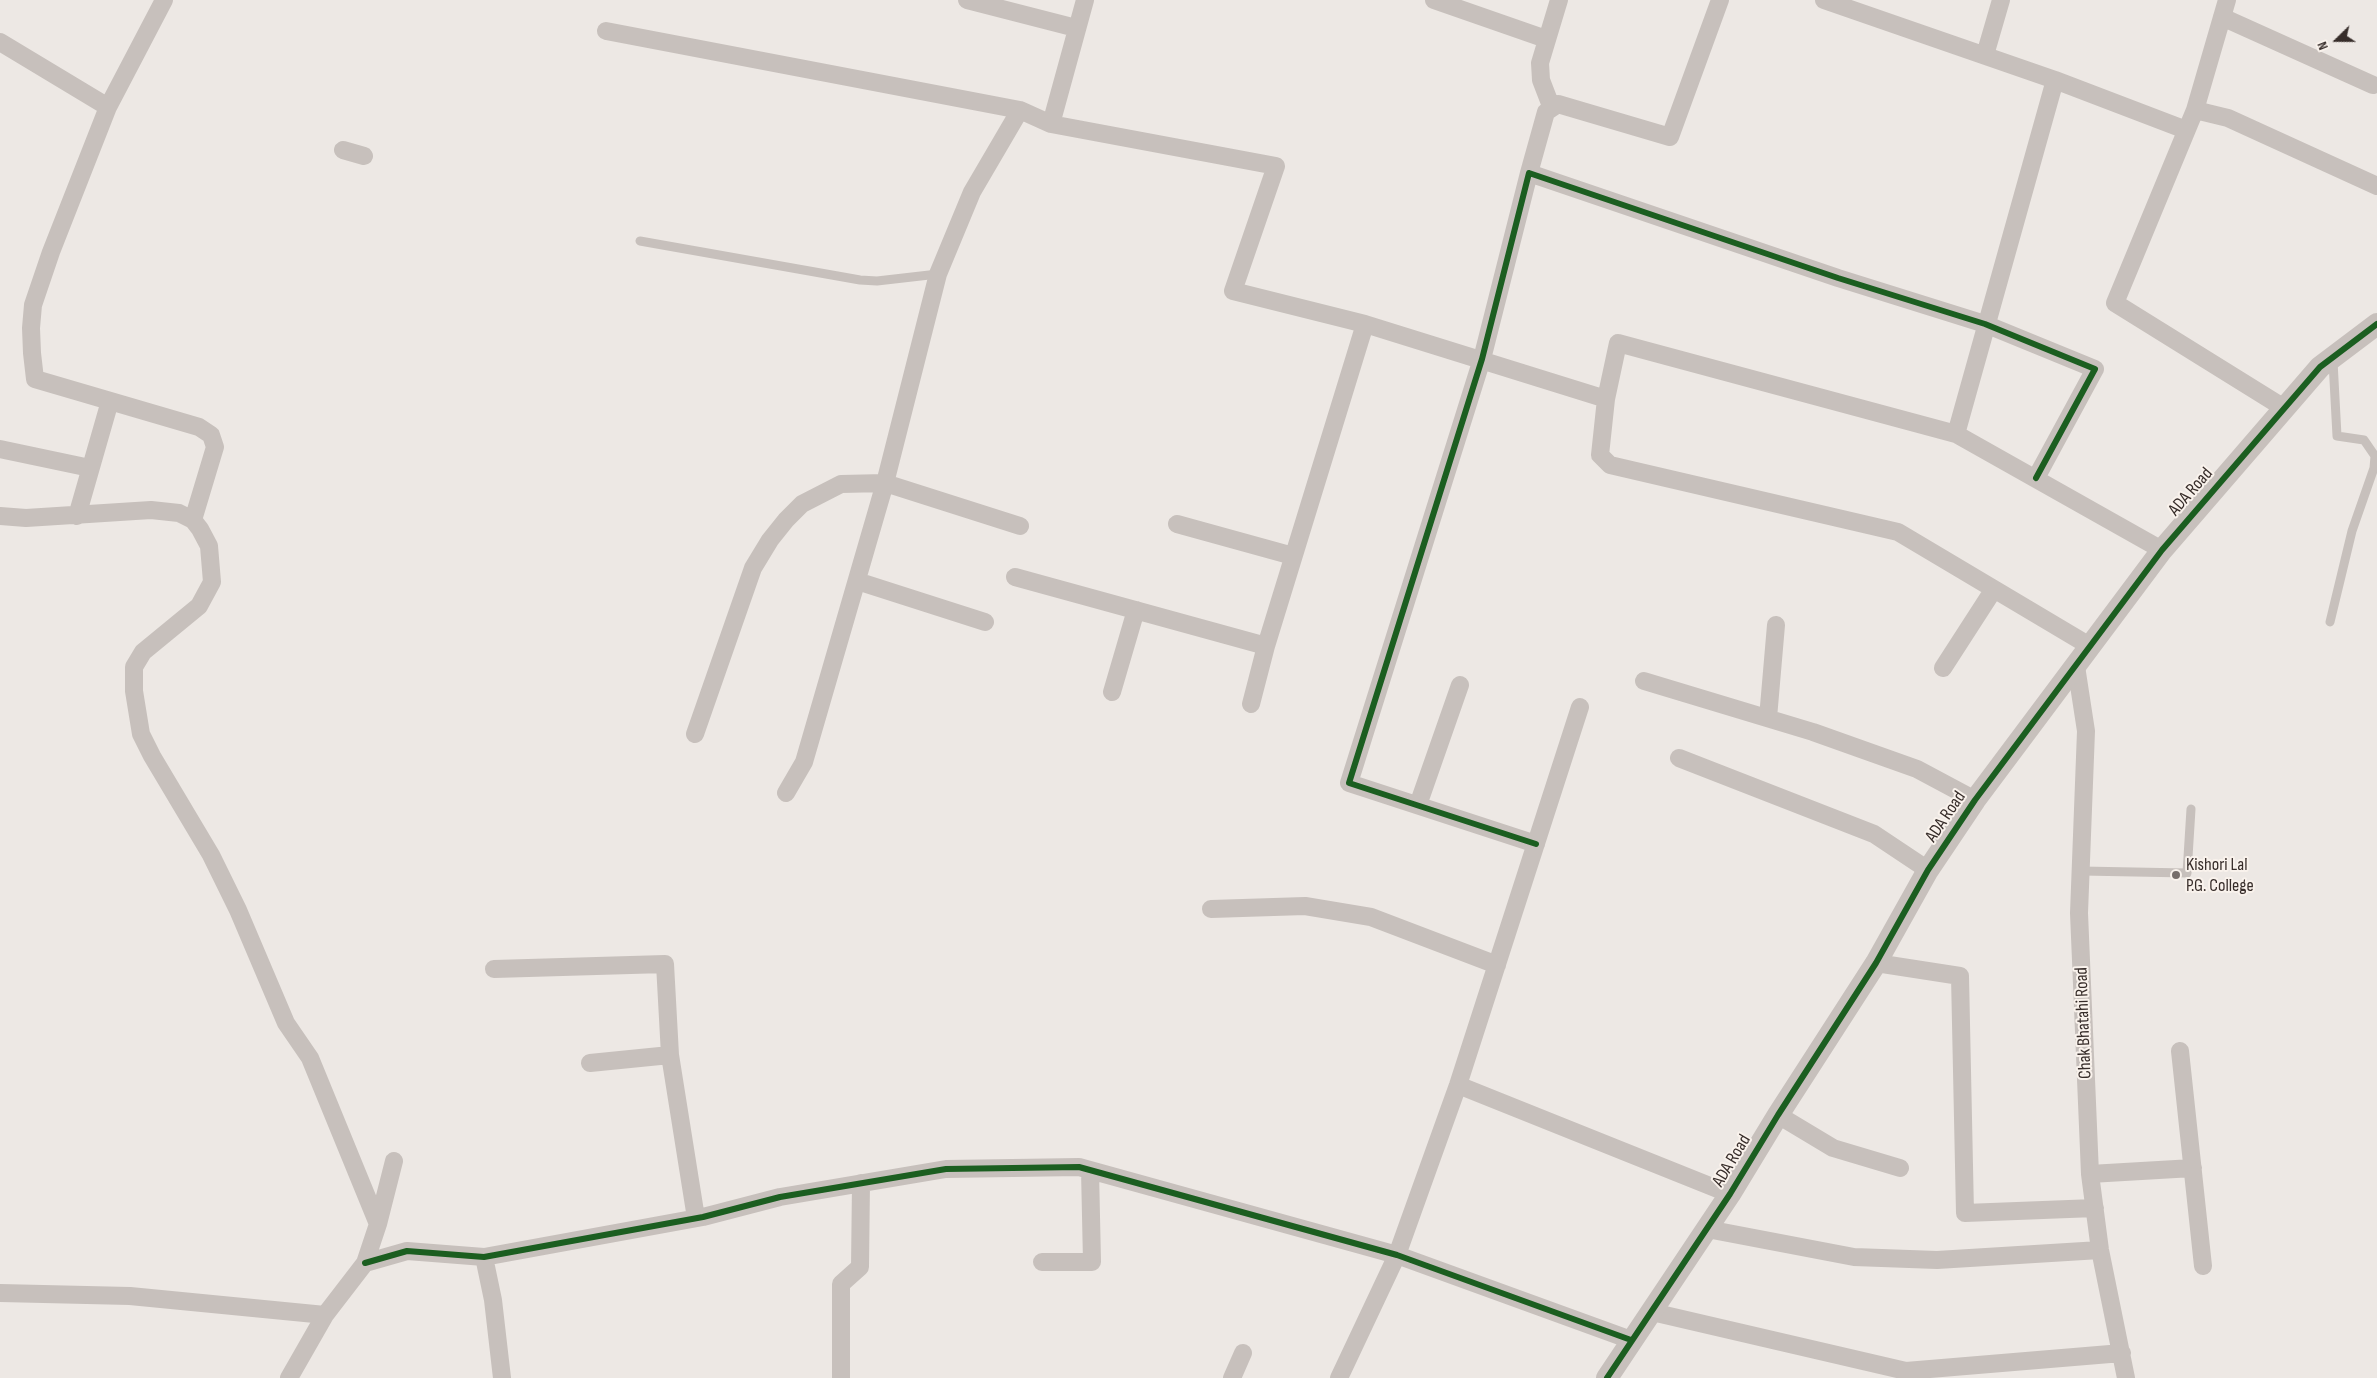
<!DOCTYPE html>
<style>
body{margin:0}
#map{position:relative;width:2377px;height:1378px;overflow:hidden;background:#ede8e4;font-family:"Sofia Sans Condensed",sans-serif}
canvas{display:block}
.north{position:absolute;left:2312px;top:15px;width:50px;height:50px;-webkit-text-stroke:4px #f9f2ec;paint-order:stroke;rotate:248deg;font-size:14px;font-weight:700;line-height:20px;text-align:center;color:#372d2a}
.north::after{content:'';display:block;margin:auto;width:18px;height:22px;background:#372d2a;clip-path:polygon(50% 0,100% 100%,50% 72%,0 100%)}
</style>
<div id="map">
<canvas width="2377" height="1378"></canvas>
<div class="north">N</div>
</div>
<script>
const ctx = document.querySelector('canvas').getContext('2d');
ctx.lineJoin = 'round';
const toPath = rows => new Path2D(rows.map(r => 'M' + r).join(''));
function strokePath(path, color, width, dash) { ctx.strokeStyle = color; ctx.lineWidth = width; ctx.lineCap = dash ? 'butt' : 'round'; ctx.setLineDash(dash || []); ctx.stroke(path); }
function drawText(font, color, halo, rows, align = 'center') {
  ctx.font = font + ' "Sofia Sans Condensed",sans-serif'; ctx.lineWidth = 4; ctx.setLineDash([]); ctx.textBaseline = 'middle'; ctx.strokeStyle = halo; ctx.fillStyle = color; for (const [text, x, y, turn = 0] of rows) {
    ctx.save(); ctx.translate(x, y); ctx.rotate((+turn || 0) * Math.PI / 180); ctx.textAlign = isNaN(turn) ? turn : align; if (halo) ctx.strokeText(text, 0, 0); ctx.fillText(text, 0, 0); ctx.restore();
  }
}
strokePath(toPath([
 [640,241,860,280,877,281,938,274],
 [2330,622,2352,531,2374,468,2375,456,2364,440,2337,436,2333,361],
 [2082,871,2187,873,2191,809]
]), '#c7c0bc', 9);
strokePath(toPath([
 [164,0,108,107,51,252,33,305,31,328,32,353,35,379,199,427,211,435,215,447,193,520],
 [967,0,1076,28],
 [1085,0,1051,124,1276,166,1233,291,1365,324,1606,399,1600,455,1610,465,1898,532,2088,645],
 [1434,0,1546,39],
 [1824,0,2055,80,2186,130],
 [2227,0,2195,110,2115,303,2284,408],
 [2222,17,2373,85],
 [606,31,1020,110,1051,124],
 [0,42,108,107],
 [1985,55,2001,0],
 [1551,106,1541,80,1540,63,1559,0],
 [2195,110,2228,118,2377,186],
 [343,150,364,156],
 [1529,173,1546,112,1558,104,1670,137,1720,0],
 [1606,399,1618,343,1956,434,2162,550],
 [1956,434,2055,80],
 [0,449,90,468],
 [0,516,26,518,151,510,179,513,193,520,200,529,209,546,212,582,199,606,143,652,134,667,134,691,141,734,152,756,211,855,238,910,286,1023,310,1058,378,1224],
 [77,516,110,401],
 [1177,524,1293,556],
 [1015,577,1266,646],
 [857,581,985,622],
 [2076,666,2086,731,2079,913,2090,1174,2100,1250,2126,1378],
 [1943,668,1994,589],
 [1644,681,1813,732,1917,769,1975,800],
 [1112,692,1136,610],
 [1251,704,1266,646,1365,324],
 [1768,718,1776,625],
 [695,734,753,568,770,540,786,520,802,504,841,484,885,483,938,274,972,192,1020,110],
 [1679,758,1874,834,1928,870],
 [786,793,804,762,885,483,1020,526],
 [1418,805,1460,685],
 [1536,844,1349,783,1482,359,1529,173,1838,278,1985,324,2095,369,2036,478],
 [1211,909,1305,906,1371,917,1497,965],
 [1876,963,1960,976,1965,1213,2095,1208],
 [494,969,665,964,670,1055,696,1218],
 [2180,1051,2203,1266],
 [590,1063,670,1055],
 [1458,1085,1730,1194],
 [1778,1115,1833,1148,1900,1168],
 [2090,1174,2193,1168],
 [1707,1229,1854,1257,1937,1260,2100,1250],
 [484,1257,493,1300,502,1378],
 [1042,1262,1092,1262,1090,1170],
 [365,1263,407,1251,484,1257,703,1217,780,1197,946,1169,1079,1167,1397,1255,1631,1340],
 [0,1293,130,1296,325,1315],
 [1652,1312,1906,1371,2122,1353],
 [289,1378,325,1315,365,1263,378,1224,394,1161],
 [841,1378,841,1284,860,1267,861,1183],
 [1232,1378,1243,1353],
 [1339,1378,1397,1255,1458,1085,1580,707]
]), '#c7c0bc', 18);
strokePath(toPath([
 [1607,1378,1730,1194,1778,1115,1876,963,1928,870,1975,800,2162,550,2320,367,2377,324]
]), '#c7c0bc', 22);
strokePath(toPath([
 [1536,844,1349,783,1482,359,1529,173,1838,278,1985,324,2095,369,2036,478],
 [365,1263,407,1251,484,1257,703,1217,780,1197,946,1169,1079,1167,1397,1255,1631,1340],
 [1607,1378,1730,1194,1778,1115,1876,963,1928,870,1975,800,2162,550,2320,367,2377,324]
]), '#1b5e20', 6);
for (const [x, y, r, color] of [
 [2176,875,5,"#776e6b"]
]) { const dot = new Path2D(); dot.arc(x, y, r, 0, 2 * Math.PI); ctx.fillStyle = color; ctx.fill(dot); strokePath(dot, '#f9f2ec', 2); }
drawText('18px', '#372d2a', '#f9f2ec', [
 ["ADA Road",2191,492,-49],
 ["ADA Road",1946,817,-56],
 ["Chak Bhatahi Road",2084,1023,-92],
 ["ADA Road",1732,1161,-59]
]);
drawText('18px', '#372d2a', '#f9f2ec', [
 ["Kishori Lal",2186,865],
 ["P.G. College",2186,886]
], 'left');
</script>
